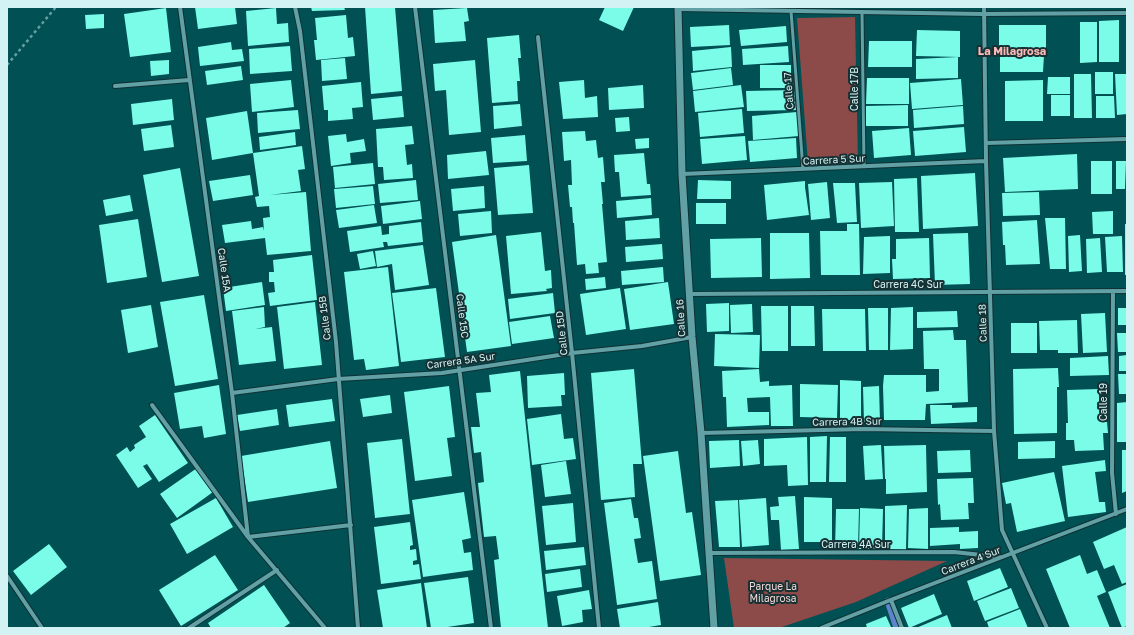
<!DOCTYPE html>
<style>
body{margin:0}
#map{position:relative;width:1134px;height:635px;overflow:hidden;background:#015054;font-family:"Golos Text",sans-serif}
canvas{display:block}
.frame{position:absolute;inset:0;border:8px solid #d2f2f4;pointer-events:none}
</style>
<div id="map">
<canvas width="1134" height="635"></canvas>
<div class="frame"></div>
</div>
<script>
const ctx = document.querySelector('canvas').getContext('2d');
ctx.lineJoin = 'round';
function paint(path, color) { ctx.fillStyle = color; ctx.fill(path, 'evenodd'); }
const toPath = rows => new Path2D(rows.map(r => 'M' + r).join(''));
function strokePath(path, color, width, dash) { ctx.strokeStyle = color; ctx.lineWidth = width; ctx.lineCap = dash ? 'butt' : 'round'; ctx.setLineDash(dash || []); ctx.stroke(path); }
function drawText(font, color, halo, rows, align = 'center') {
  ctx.font = font + ' "Golos Text",sans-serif'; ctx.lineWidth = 4; ctx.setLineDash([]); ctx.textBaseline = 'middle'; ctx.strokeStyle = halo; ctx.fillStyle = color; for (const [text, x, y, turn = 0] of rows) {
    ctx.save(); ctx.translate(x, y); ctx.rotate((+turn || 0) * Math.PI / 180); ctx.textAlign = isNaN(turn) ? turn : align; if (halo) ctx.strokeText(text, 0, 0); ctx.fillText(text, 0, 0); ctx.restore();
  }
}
paint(toPath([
 [855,17,858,162,808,163,797,18],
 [724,558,947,561,856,602,779,628,734,628]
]), '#8c4a49');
strokePath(toPath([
 [888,601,897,628]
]), '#5d84cd', 7);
paint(toPath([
 [195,7,235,7,237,24,198,29],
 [311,7,344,7,345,10,312,11],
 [365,7,395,7,402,91,371,94],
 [605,7,634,7,623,31,599,20],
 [166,8,171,52,130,57,124,14],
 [276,8,277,24,288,23,289,42,248,46,246,11],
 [467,8,469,21,464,22,466,41,435,43,433,10],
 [104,14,104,28,86,29,85,15],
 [346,15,348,38,353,37,355,56,316,60,314,40,317,40,315,18],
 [1119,20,1119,62,1099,62,1099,21],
 [1080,22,1097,22,1097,62,1080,63],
 [729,25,730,45,691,47,690,27],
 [999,25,1046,25,1046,50,999,50],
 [786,26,787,42,741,46,739,30],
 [917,30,960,31,960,57,916,56],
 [519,35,521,58,518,58,520,81,517,81,518,101,492,103,487,38],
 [869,41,912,41,912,67,868,67],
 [231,42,232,50,242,49,244,61,200,66,198,47],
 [290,46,292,71,250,74,249,49],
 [788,46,789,62,743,65,742,49],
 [731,47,732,67,693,71,692,51],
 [1000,55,1044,55,1043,72,1000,72],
 [958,57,958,78,916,79,916,59],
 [345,58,347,79,322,81,321,60],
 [169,60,169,74,151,76,150,61],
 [475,60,481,132,449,135,446,90,435,91,433,64],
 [760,65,791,65,791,88,760,88],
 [241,66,243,80,207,85,205,71],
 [731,68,733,85,693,90,691,73],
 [1095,72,1113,72,1113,94,1095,94],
 [1074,74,1091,74,1092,118,1074,118],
 [1115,74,1127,74,1127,114,1117,115],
 [1048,77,1070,77,1070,94,1047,94],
 [867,78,909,78,909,104,866,104],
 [961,79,963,105,912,109,910,83],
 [291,80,294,107,252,112,250,84],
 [584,80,585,98,597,96,598,117,563,119,559,82],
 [1043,80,1043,121,1005,121,1005,81],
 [361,82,363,107,352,108,353,119,328,121,328,110,324,110,322,86],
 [643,85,644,108,609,110,608,88],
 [741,85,744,107,695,112,693,91],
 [794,90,796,110,747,111,746,91],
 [1051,95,1070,95,1070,116,1051,116],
 [402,96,404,117,373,120,371,99],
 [1096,96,1114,96,1115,118,1096,118],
 [172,99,174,120,133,125,131,104],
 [520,104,522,126,494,129,493,106],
 [908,105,908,126,866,126,866,106],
 [963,106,964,124,914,128,913,110],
 [742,109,744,133,700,137,698,113],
 [298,110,300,129,258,133,257,113],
 [247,111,253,153,212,160,206,118],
 [797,112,799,136,753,140,752,116],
 [629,117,630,131,616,132,615,118],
 [171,125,174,147,144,151,141,129],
 [412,126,414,144,405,145,407,165,412,164,413,178,384,180,383,167,378,167,376,129],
 [964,127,966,152,915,156,913,131],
 [909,128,911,155,874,158,872,131],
 [585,131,586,141,596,140,598,158,603,157,605,182,601,182,603,204,602,204,607,262,598,263,599,273,586,274,585,264,577,265,574,223,573,223,572,207,570,207,568,185,572,185,571,160,564,161,562,132],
 [295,132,296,145,260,150,259,137],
 [346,134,347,142,364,139,366,151,350,153,351,163,331,166,328,136],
 [525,135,527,161,493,163,491,138],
 [745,136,747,160,702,164,700,139],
 [649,138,649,148,636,149,635,139],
 [796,138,797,158,750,162,748,141],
 [302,146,305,169,298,170,301,191,270,195,306,192,311,251,267,255,265,238,225,243,222,225,251,221,252,229,263,227,264,231,263,218,270,217,269,206,257,207,255,197,259,196,253,153],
 [486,151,489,175,448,179,447,155],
 [644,153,647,184,650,184,651,195,621,197,619,172,615,172,614,155],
 [1077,154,1078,189,1005,192,1003,158],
 [1091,161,1112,161,1112,194,1091,194],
 [1116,161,1126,161,1125,189,1116,189],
 [373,163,375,184,335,188,333,167],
 [529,165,533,213,498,215,494,168],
 [180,168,199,276,162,282,143,175],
 [975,173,978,226,923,229,921,176],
 [250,175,253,195,213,201,209,181],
 [917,178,919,232,895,232,894,179],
 [416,180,418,200,380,203,378,184],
 [698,180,731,181,731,199,697,199],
 [805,181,805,187,809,215,767,220,764,185],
 [827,182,830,218,811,220,808,184],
 [892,182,894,226,861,228,859,183],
 [833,183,855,183,857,222,837,223],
 [373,186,375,204,336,208,334,189],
 [484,186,485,208,453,211,451,189],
 [1039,192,1040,215,1003,216,1002,193],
 [130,195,133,211,106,216,103,200],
 [651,198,652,215,617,218,616,201],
 [420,201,422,219,383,224,381,206],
 [696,203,726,203,726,224,696,224],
 [374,205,377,223,339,228,336,210],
 [491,211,492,233,460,236,458,214],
 [1113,211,1113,234,1093,234,1092,212],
 [659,218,660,238,626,240,625,221],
 [1045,218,1065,218,1066,269,1050,269],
 [138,219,147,277,107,283,99,225],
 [1037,220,1040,264,1006,265,1005,245,1003,245,1002,222],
 [421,222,423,242,388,246,387,242,383,242,384,247,350,252,347,231,381,226,382,235,389,234,389,226],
 [847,224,859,224,860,275,821,275,820,231,847,231],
 [1125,224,1127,224,1127,275,1125,275],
 [541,232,545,271,551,270,552,288,546,289,547,291,511,294,506,236],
 [770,233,809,233,810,278,770,279],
 [968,233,970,284,935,285,933,234],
 [496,235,511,346,467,352,452,242],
 [1080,235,1082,271,1069,272,1068,236],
 [890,236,890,273,863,274,864,237],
 [1122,236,1123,272,1107,272,1105,237],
 [761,238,762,277,711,278,710,239],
 [929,238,930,278,893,279,892,259,896,259,896,239],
 [1100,238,1102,272,1087,273,1086,239],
 [662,244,663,259,626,262,625,247],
 [423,245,429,285,395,290,392,264,377,267,375,251],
 [373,251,376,266,360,269,357,254],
 [312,255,317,300,270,306,268,293,275,292,274,282,269,282,269,272,274,272,273,260],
 [388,267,399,366,366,370,364,359,354,360,344,272],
 [663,267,664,282,622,285,621,271],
 [605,277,606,288,586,290,585,279],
 [262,282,265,305,226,311,223,288],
 [668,282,674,324,630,330,624,289],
 [436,288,445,357,401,362,392,293],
 [620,288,626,329,586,335,580,294],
 [553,293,555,313,510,319,508,299],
 [204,295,218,379,175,386,160,302],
 [315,302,322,365,284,369,277,307],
 [729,303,729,331,707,332,706,304],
 [752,304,753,332,731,333,730,305],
 [151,305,158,347,128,353,121,310],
 [761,306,788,306,788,351,762,351],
 [791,306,814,306,815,346,791,346],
 [264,307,265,327,255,329,272,327,276,361,239,365,232,311],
 [913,307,913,349,890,350,891,308],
 [868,308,888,308,888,350,869,350],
 [1118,308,1127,308,1127,325,1118,325],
 [822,309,865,309,866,351,823,351],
 [957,311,958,327,917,328,917,312],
 [1105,313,1107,352,1083,353,1081,314],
 [550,316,554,338,512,344,509,322],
 [1077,320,1078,353,1058,353,1058,350,1040,350,1039,321],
 [1011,323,1037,323,1037,353,1011,353],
 [953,330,954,340,966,340,968,402,926,404,925,420,884,420,883,386,884,375,926,375,926,392,939,391,939,369,924,369,923,331],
 [1117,333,1127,333,1127,352,1118,352],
 [715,334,760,335,759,368,714,366],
 [1127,355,1127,371,1119,371,1119,356],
 [1108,356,1109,375,1070,376,1070,358],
 [1058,368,1059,387,1057,387,1057,433,1014,434,1013,369],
 [634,369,642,464,633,464,635,497,601,500,591,373],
 [759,369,760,382,769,381,769,386,792,385,793,426,771,426,770,397,747,398,748,412,769,412,769,425,727,427,726,397,723,397,722,371],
 [520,371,542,575,548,628,501,628,494,560,499,559,496,536,484,537,478,483,484,482,481,452,474,453,471,427,480,427,476,393,491,392,489,375],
 [564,373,565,395,561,395,562,406,528,408,527,376],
 [1118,374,1127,374,1127,394,1119,394],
 [840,380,861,381,861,420,840,420],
 [800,384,838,385,837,418,800,417],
 [219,385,226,434,204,438,202,426,180,429,174,393],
 [449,386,455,437,447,438,452,476,415,481,404,392],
 [879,386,880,422,864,422,863,387],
 [1099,389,1099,408,1103,408,1103,422,1107,422,1108,433,1103,433,1104,450,1075,451,1074,440,1066,440,1066,423,1068,423,1067,390],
 [390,395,392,413,363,417,360,399],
 [332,399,335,421,289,427,286,405],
 [1127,402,1127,442,1117,442,1117,403],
 [930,405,952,405,952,408,977,407,977,422,931,424],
 [277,409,279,425,240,431,237,415],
 [561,414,564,439,573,438,576,459,532,465,527,419],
 [155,415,188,463,159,482,147,464,143,466,152,479,138,488,116,455,127,447,130,452,135,448,134,445,146,437,139,426],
 [827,436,826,482,810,482,810,437],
 [807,437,808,485,788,486,787,465,764,466,764,439],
 [830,437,846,437,846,482,829,482],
 [402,439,410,514,375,518,367,443],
 [739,440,740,466,710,468,709,441],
 [758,440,760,464,743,466,741,441],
 [330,441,337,488,248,502,241,456],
 [1055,441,1055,458,1018,459,1018,442],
 [881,445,883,479,865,480,863,446],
 [926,445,927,492,886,494,886,479,885,479,884,446],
 [970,450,971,472,938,473,937,451],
 [1122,450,1127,450,1127,491,1122,493],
 [678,451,686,513,692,512,701,575,660,581,643,456],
 [1105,460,1106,471,1095,472,1099,502,1105,502,1106,512,1068,517,1062,466],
 [566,461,571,494,545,497,541,465],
 [197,468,213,492,177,518,160,494],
 [1054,472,1065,521,1017,532,1011,503,1006,504,1002,483],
 [973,478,974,503,968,503,969,519,941,520,940,504,938,505,937,479],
 [464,492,471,538,462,540,464,553,471,552,473,570,423,577,412,500],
 [795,496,799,549,781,550,779,520,771,520,770,507,779,506,778,497],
 [804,497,832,498,832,542,804,542],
 [216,498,233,527,187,554,170,524],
 [766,498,769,545,742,547,739,500],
 [631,499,634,518,638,518,641,538,634,539,638,563,652,561,657,599,617,605,604,503],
 [738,500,740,547,719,547,715,501],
 [573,503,576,542,546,545,542,506],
 [907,505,906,550,885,549,885,506],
 [860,508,883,509,882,549,859,549],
 [928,508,928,549,908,548,909,509],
 [836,509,859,509,858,549,835,549],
 [410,522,413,545,410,546,410,550,416,549,417,560,413,561,413,565,419,564,421,579,381,584,374,527],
 [959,527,959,532,978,531,978,548,960,549,960,544,930,546,930,528],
 [1127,527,1127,582,1122,584,1114,565,1104,569,1093,542],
 [49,544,67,567,31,595,13,571],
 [584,547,586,565,546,570,544,551],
 [215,555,238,590,181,626,159,590],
 [1080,555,1087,574,1097,570,1106,592,1097,596,1110,628,1070,628,1046,569],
 [1000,568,1008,587,974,601,967,581],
 [580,569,582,587,547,592,545,574],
 [468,577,474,623,441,628,431,628,424,583],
 [421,583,427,628,383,628,377,590],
 [1127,584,1127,626,1122,628,1108,592],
 [264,585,290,623,283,628,211,628,208,623],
 [1011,588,1019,608,985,621,977,601],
 [589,590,592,609,582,610,583,622,562,626,557,596],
 [934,594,942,614,909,628,901,608],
 [658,602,661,625,643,628,620,628,617,609],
 [1020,609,1028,628,989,628,987,622],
 [947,615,952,628,916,628],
 [886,616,891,627,867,628,866,624]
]), '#7afce8');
const service = toPath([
 [791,11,803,169],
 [862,12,864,166]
]);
const minor = toPath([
 [180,7,232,393,248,537,351,525],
 [295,7,300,31,336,342,358,628],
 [415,7,491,628],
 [984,7,986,161,994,431,1002,530,1047,628],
 [678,9,983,14,1127,13],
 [538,37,572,353,599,628],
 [115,86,189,80],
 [986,143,1127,139],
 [682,174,986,161],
 [1113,291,1112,473,1116,514],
 [690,294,1127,291],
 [232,393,338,379,442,373,572,353,642,346,692,337],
 [152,405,248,537,325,628],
 [701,433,863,429,994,431],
 [709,553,954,552,1000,557],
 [7,576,42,628],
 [891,600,902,628],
 [189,628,277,570],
 [821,628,888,601,1127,509]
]);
const tertiary = toPath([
 [678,7,682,174,692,337,701,433,714,628]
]);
strokePath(service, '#0f3234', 5);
strokePath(minor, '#0f3234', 6);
strokePath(tertiary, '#0f3234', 9);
strokePath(toPath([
 [7,65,56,7]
]), '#669ea1', 2.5, [3, 3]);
strokePath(service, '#61a1a6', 3);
strokePath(minor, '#61a1a6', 4);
strokePath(tertiary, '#61a1a6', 7);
drawText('10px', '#d2f2f4', '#163133', [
 ["Calle 17B",855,89,-90],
 ["Calle 17",789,91,-94],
 ["Carrera 5 Sur",834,160,-3],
 ["Calle 15A",224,270,82],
 ["Carrera 4C Sur",908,285],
 ["Calle 15C",462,316,83],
 ["Calle 15B",325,318,-97],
 ["Calle 16",681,318,-93],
 ["Calle 18",983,323,-92],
 ["Calle 15D",562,333,-96],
 ["Carrera 5A Sur",461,361,-8],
 ["Calle 19",1104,402,-90],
 ["Carrera 4B Sur",847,422,-1],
 ["Carrera 4A Sur",856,545],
 ["Carrera 4 Sur",971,561,-21]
]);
drawText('10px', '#f2d7d5', '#163133', [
 ["Parque La",773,587],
 ["Milagrosa",773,599]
]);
drawText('bold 11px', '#ffbab7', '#163133', [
 ["La Milagrosa",1012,52]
]);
</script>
